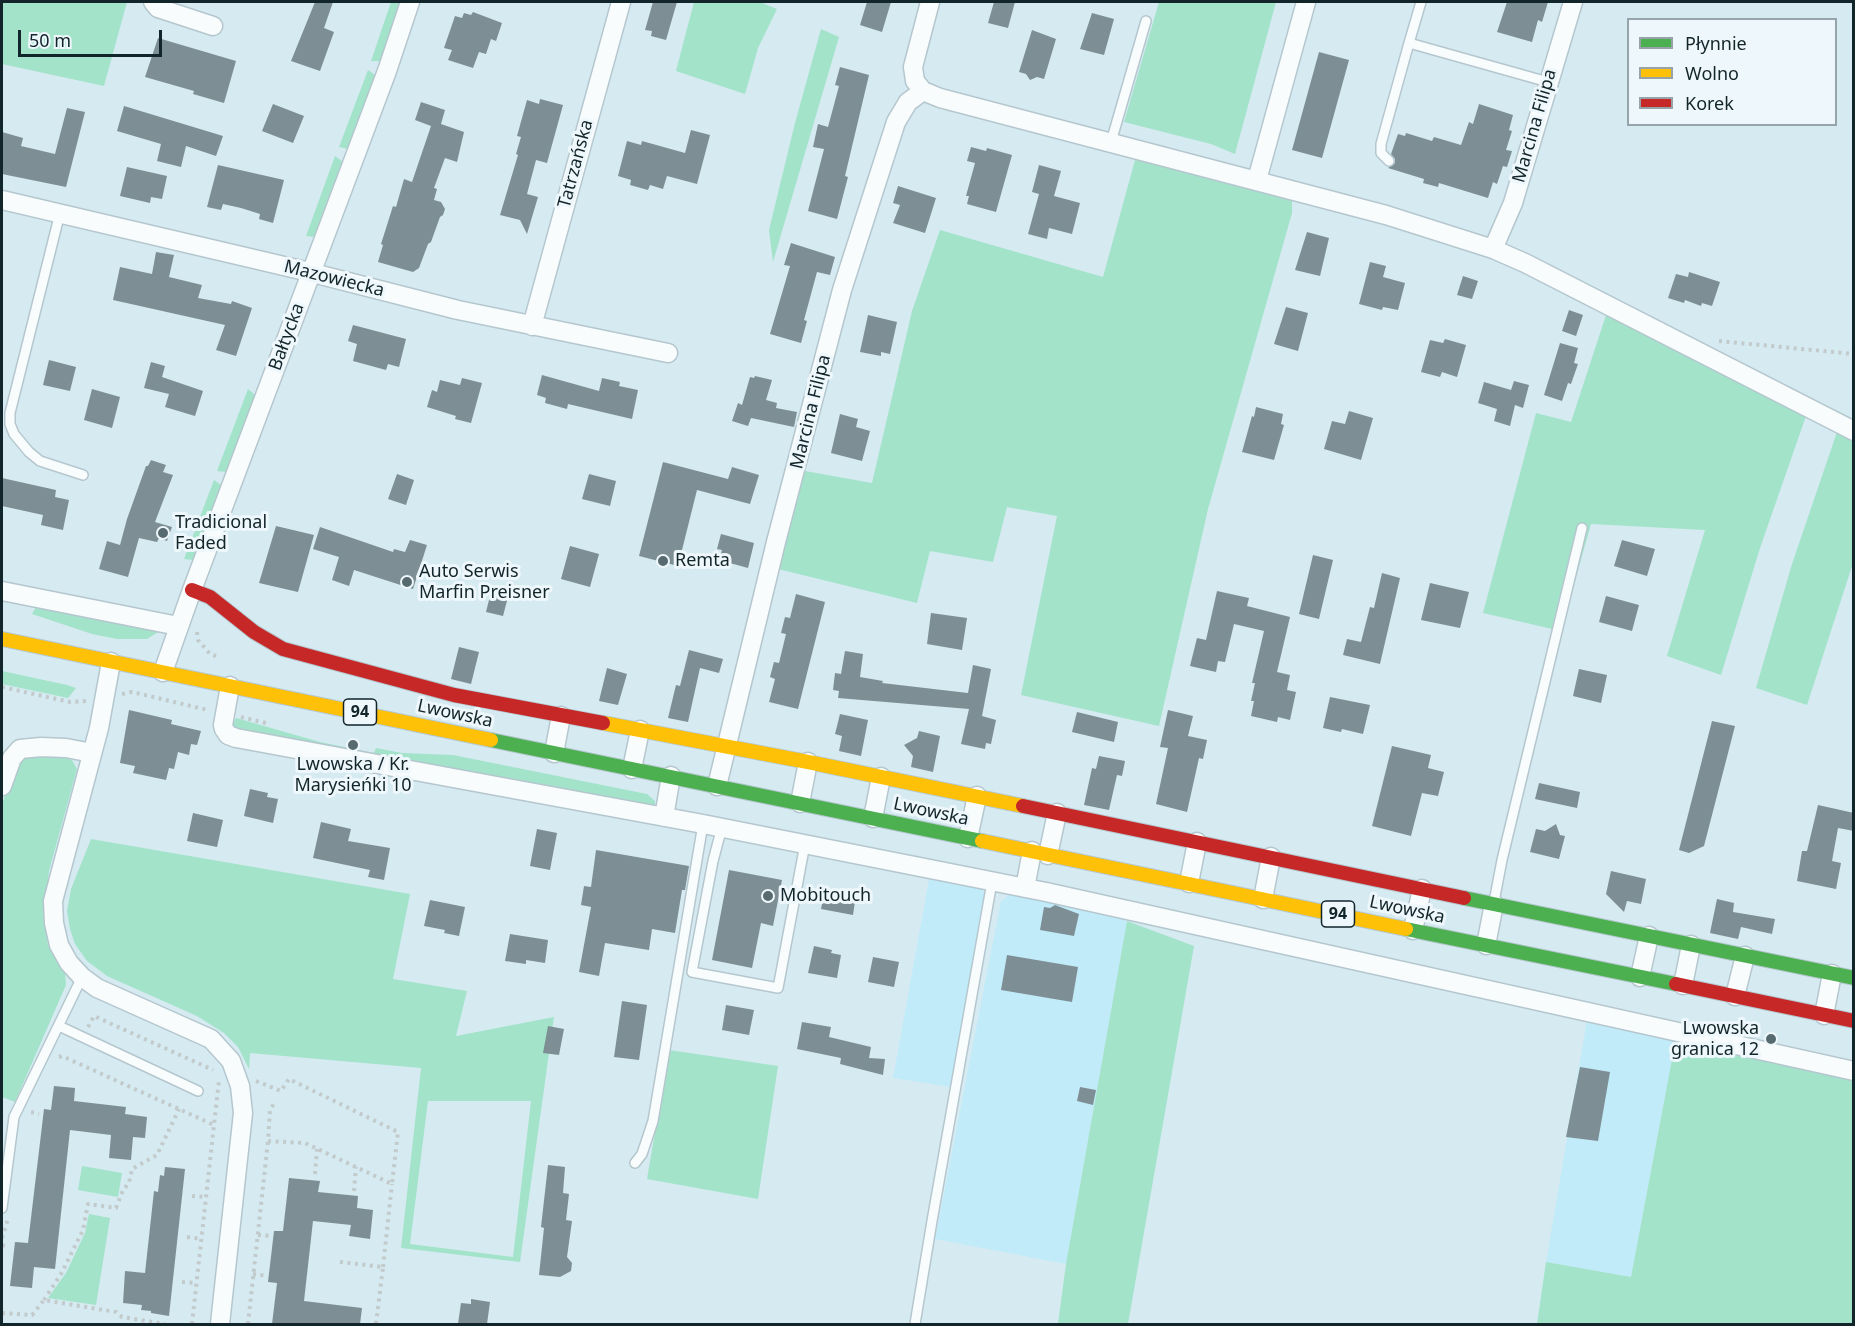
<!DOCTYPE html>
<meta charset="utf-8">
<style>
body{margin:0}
#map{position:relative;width:1855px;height:1326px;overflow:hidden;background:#d6eaf1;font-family:"Noto Sans",sans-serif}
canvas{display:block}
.frame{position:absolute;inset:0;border:3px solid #12252b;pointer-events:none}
.legend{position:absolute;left:1627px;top:18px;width:210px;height:108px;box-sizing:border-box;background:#eef7fb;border:2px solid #96a3a8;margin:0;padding:8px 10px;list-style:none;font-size:18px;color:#12252b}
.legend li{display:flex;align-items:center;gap:12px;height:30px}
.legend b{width:30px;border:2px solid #96a3a8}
.scale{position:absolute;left:18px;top:30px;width:144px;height:27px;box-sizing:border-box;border:3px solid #12252b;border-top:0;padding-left:8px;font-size:18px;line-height:21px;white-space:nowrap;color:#12252b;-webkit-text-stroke:4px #eef7fb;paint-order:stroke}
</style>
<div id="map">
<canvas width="1855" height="1326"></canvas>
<div class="frame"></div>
<ul class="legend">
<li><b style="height:8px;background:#4caf50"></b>Płynnie</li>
<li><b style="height:8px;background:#ffc107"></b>Wolno</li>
<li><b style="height:8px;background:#c62828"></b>Korek</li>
</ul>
<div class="scale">50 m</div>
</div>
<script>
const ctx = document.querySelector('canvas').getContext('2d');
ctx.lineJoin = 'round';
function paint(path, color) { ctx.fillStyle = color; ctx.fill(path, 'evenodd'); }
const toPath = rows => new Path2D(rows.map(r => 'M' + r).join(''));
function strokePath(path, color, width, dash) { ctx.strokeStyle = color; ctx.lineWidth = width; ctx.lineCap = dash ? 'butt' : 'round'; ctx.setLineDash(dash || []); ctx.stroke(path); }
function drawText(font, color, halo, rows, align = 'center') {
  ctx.font = font + ' "Noto Sans",sans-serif'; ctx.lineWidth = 6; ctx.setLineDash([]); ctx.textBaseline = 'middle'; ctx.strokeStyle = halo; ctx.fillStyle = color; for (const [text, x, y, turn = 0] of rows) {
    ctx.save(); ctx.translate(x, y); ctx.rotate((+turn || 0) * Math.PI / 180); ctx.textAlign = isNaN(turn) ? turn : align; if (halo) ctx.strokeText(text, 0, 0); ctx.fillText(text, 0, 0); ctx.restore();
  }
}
paint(toPath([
 [932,875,981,884,985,896,951,1087,893,1078,929,879],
 [1013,892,1089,909,1127,921,1066,1264,935,1239,1001,901],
 [1587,1020,1676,1038,1631,1277,1546,1262]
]), '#c2ebf9');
paint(toPath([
 [2,2,127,2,104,86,2,64],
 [391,2,400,2,380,61,371,61],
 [694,2,760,2,777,9,758,48,745,94,676,71],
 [1159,2,1276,2,1235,154,1211,144,1124,122],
 [821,29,839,37,773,262,769,230,795,123],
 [368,70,375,75,348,149,339,147],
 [335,156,343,162,315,237,306,236],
 [1135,160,1191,172,1292,200,1292,213,1208,509,1159,726,1021,695,1057,516,1007,507,993,562,930,551,917,603,778,569,805,471,872,483,912,311,940,230,1103,277],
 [1607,312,1806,416,1760,548,1721,675,1667,656,1705,530,1591,524,1561,631,1483,613,1536,413,1571,422],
 [248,389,255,395,226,472,217,471],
 [1837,432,1853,442,1853,563,1807,705,1756,688,1792,564],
 [214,480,221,485,193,560,184,559],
 [38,603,160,631,147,639,117,639,92,634,32,614],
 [2,671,67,685,76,688,68,698,2,684],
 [236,718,320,742,374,753,376,748,402,753,453,755,647,794,655,801,655,805,653,807,236,731,232,726],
 [61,756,72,760,77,769,49,871,44,917,48,945,65,974,66,985,15,1102,2,1097,2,805,15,763,24,758],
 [91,839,410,894,393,979,467,991,456,1036,554,1017,520,1262,401,1248,421,1068,250,1053,249,1069,238,1047,224,1033,197,1016,107,976,87,961,75,944,70,929,67,911,71,889],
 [428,1101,531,1101,513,1257,410,1244],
 [1127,921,1194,946,1128,1324,1058,1324,1066,1264],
 [1676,1038,1853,1079,1853,1324,1537,1324,1546,1262,1631,1277],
 [669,1050,778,1066,758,1199,647,1179],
 [82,1166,122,1173,118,1197,78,1190],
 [89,1214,110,1218,96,1305,48,1298,66,1273,85,1233]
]), '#a2e3ca');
paint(toPath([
 [315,2,333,2,324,28,334,32,320,71,291,61],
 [653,2,677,2,666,40,651,36,652,31,645,30],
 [867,2,891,2,882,32,860,25],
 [994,2,1015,2,1008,28,988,23],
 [1507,2,1548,2,1542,22,1538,20,1532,42,1497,32],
 [473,12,502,23,496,41,491,39,486,54,479,52,473,68,448,60,452,50,444,48,455,16,462,18,464,13,471,15],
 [1092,13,1114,19,1104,55,1080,49],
 [1032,30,1056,39,1044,79,1037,77,1030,80,1026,74,1019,72],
 [158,38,236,61,224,103,193,94,194,91,145,77],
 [1319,52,1349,60,1322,158,1292,150],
 [840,67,869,75,845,176,848,177,837,219,808,211,824,149,813,147,818,124,828,127,839,86,835,85],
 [540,99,563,105,547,163,536,160,527,194,538,197,527,234,520,220,500,215,518,155,516,154,521,137,517,136,527,100,539,104],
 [421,102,445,110,441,124,464,132,457,162,445,158,434,188,437,189,434,200,441,202,445,209,443,215,440,217,431,242,428,244,419,268,413,272,378,262,383,245,381,244,393,206,396,207,404,179,412,182,431,126,415,120],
 [273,104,304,116,293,143,262,131],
 [1479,104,1513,115,1509,130,1512,131,1506,150,1512,151,1507,167,1503,166,1497,184,1493,182,1488,198,1439,183,1438,187,1423,183,1424,179,1388,168,1395,163,1395,159,1391,154,1398,134,1405,136,1406,133,1432,141,1434,137,1461,145,1469,122,1473,124],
 [124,106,223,136,216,156,186,146,181,167,157,161,161,144,117,131],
 [67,108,85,112,66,187,2,174,2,132,23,138,21,146,55,154],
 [691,130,710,135,697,184,667,176,663,189,650,185,648,190,630,185,631,180,618,176,627,141,641,145,642,141,685,153],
 [971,147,986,151,987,148,1012,155,996,212,967,204,969,196,966,196,975,163,967,161],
 [218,165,284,180,273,223,259,219,260,214,241,208,223,204,221,210,207,207],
 [1039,165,1061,171,1054,196,1080,203,1072,234,1049,228,1047,239,1028,234,1039,194,1032,192],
 [127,167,167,176,162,199,151,197,150,203,120,196],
 [898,186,936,198,925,233,893,223,900,205,893,203],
 [1307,232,1329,238,1320,276,1295,270],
 [791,243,835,257,830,275,817,272,804,320,807,321,801,343,770,334,790,266,784,265],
 [156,252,174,255,169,277,202,285,198,298,231,304,232,301,252,308,236,356,216,350,225,325,113,300,120,267,152,274],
 [1370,262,1386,266,1383,277,1405,283,1398,310,1383,307,1382,310,1359,304],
 [1689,272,1720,282,1712,306,1702,303,1701,306,1685,300,1684,303,1668,298,1676,274,1688,277],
 [1463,276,1478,281,1472,299,1457,295],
 [1286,307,1308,313,1298,351,1274,344],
 [1569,310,1583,315,1576,336,1562,331],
 [868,315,897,322,890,354,881,352,881,356,860,352],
 [353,325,406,339,399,367,388,364,386,370,353,361,357,344,348,341],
 [1445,339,1466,345,1457,377,1442,372,1440,377,1421,372,1430,340,1443,343],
 [1560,343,1578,348,1574,363,1578,364,1571,384,1568,383,1562,401,1544,395],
 [49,360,76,367,70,391,43,385],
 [151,362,165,366,162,377,203,391,195,416,165,407,169,394,144,388],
 [542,375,599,391,602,378,620,382,619,386,638,390,632,419,568,404,567,409,545,403,546,398,537,395],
 [755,376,772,380,766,400,777,403,776,408,797,412,794,427,751,418,748,426,732,421,738,403,742,405,750,377,754,378],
 [462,378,482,383,471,423,455,419,456,416,427,407,432,390,437,392,440,380,460,385],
 [1514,381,1529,385,1523,408,1515,405,1510,426,1494,421,1497,409,1478,403,1484,382,1511,390],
 [92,389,120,397,112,428,84,420],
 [1256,407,1283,414,1281,424,1284,425,1274,460,1242,452,1252,416,1254,417],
 [1349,411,1373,418,1361,460,1324,449,1332,421,1345,424],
 [840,414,858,419,856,427,870,431,862,461,831,453],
 [151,460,166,465,163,472,173,475,155,522,172,527,167,541,159,538,157,542,139,538,128,577,99,569,107,541,120,545,127,519,146,466,148,466],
 [663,462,728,479,732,467,759,475,750,504,697,490,678,566,639,556],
 [397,474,414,480,406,505,388,499],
 [589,474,616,481,610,506,582,499],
 [2,478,56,490,55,497,69,500,63,530,41,525,43,515,2,506],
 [276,526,314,535,298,592,259,583],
 [320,527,393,552,394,549,405,552,410,540,427,545,413,589,354,570,349,586,332,580,339,557,313,549],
 [721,534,754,543,748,568,719,560,722,550,717,549],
 [1622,540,1655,549,1647,576,1614,566],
 [570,546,599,554,590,587,561,579],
 [1313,555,1333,560,1319,619,1299,614],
 [1382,573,1400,578,1380,664,1343,655,1347,639,1361,642,1370,607,1374,608],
 [1430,583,1469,592,1460,628,1421,620],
 [1217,591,1249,598,1247,606,1290,617,1277,672,1290,675,1287,690,1296,692,1290,720,1278,717,1277,722,1251,716,1254,701,1251,701,1255,683,1252,683,1264,631,1234,624,1225,662,1218,661,1216,672,1190,666,1197,638,1206,640],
 [491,592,508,597,503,616,486,612],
 [796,594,825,602,798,709,769,702,775,679,770,677,774,662,779,663,786,634,781,633,785,617,790,618],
 [1606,596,1639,605,1632,631,1599,622],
 [931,613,967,618,962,650,927,644],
 [459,647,479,652,471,684,451,679],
 [689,650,723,659,719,673,700,668,688,722,668,718,676,685,680,686],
 [845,651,863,654,860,677,883,681,882,683,968,693,973,665,991,669,982,716,996,720,991,744,986,743,985,749,961,744,969,709,838,698,839,691,833,690,835,673,841,674],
 [607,668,627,674,618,705,599,701],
 [1579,669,1607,675,1601,703,1573,696],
 [1330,697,1370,705,1363,734,1342,729,1341,732,1323,728],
 [129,710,172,720,171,724,201,731,197,745,191,744,189,755,178,752,174,769,169,768,166,780,133,773,135,766,120,763],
 [1168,710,1193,716,1188,736,1207,740,1203,759,1199,758,1187,812,1156,804,1168,748,1160,747],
 [1077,712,1118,722,1114,742,1072,732],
 [840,714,868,720,861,756,839,751,842,736,835,734],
 [1712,721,1735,726,1704,846,1689,853,1679,850],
 [919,731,940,736,933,772,911,767,913,756,904,745,917,738],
 [1392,746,1431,755,1428,768,1444,772,1438,796,1422,793,1411,836,1372,826],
 [1099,756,1125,761,1122,776,1117,775,1109,810,1084,805,1092,768,1096,769],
 [1539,783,1580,792,1577,808,1535,799],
 [250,789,268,793,267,797,278,799,273,823,244,816],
 [1818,805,1854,813,1854,831,1838,828,1832,861,1841,863,1836,889,1797,881,1802,851,1807,851],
 [193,813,223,820,217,847,187,841],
 [321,822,351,829,348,841,390,848,384,880,368,877,370,870,313,858],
 [1556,824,1560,835,1565,836,1559,859,1530,852,1536,829,1545,831],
 [537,829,557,833,550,870,530,866],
 [596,850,689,866,685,890,682,890,675,933,652,929,649,950,605,943,599,976,579,972,591,907,581,905,584,886,591,887],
 [729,870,782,880,773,926,761,923,752,968,712,960],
 [1611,871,1646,879,1641,904,1627,901,1624,912,1606,894],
 [825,889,856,895,853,915,821,909],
 [1717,899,1734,903,1733,912,1775,919,1772,934,1741,927,1738,939,1710,933],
 [430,900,465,907,459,936,444,933,445,930,424,926],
 [1055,905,1079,914,1074,936,1040,930,1044,907,1050,908],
 [510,934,548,940,545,963,526,960,526,964,505,961],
 [814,946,832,950,831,953,841,955,837,978,808,973],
 [1007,955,1078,967,1072,1002,1001,990],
 [873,957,899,962,894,987,868,982],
 [622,1001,647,1005,639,1060,614,1057],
 [726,1005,754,1010,749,1035,722,1030],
 [802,1022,831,1027,829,1037,871,1047,869,1058,885,1059,883,1075,840,1064,841,1058,797,1049],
 [548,1026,564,1029,559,1055,543,1053],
 [1580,1067,1610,1072,1598,1141,1566,1137],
 [54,1086,75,1088,74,1101,126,1107,125,1114,147,1117,145,1138,133,1137,131,1160,109,1158,111,1135,70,1130,55,1269,34,1267,32,1288,10,1286,15,1242,28,1243,44,1109,51,1110],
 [1080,1087,1096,1090,1093,1105,1077,1101],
 [548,1165,565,1167,563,1193,569,1194,566,1220,572,1221,567,1257,572,1263,571,1271,560,1277,539,1275,544,1228,541,1227],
 [165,1167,185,1169,169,1316,151,1313,151,1311,141,1310,142,1305,123,1303,125,1271,145,1273,154,1191,158,1192,160,1175,164,1176],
 [289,1178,320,1181,318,1192,358,1196,357,1208,373,1210,370,1239,349,1236,351,1225,313,1221,304,1301,362,1308,360,1324,272,1324,277,1283,268,1282,274,1231,283,1231],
 [471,1299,490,1302,487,1324,458,1324,461,1303,471,1304]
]), '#7d8f95');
const lane = toPath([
 [1409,43,1421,2],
 [1111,142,1146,21],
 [1389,161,1381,153,1381,144,1409,43,1548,82],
 [60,213,10,413,10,424,14,434,29,452,40,461,83,475],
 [722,827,713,861,692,972,778,988,805,844],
 [1494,902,1502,860,1582,528],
 [59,1026,198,1091],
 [635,1163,642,1154,653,1121,703,824],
 [2,1208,14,1117,82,977],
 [915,1324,932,1221,992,882]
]);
const street = toPath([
 [153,2,158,8,213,26],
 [930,2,913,67,915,81,923,91,940,98,1386,215,1493,249,1525,263,1854,431],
 [1257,180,1306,2],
 [2,200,301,270,458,310,668,353],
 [1493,249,1513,203,1573,2],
 [532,326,621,2],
 [2,591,178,626],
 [111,662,99,728,53,901,54,923,59,945,69,963,82,977,97,988,211,1039,231,1061,240,1086,243,1113,220,1324],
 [163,672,192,590,387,71,410,2],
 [230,686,223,725,224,729,228,735,236,738,703,824,1046,892,1854,1071],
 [554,753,561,716],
 [632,769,640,730],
 [2,786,12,758,20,749,41,747,66,748,92,753],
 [717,786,776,542,842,290,896,122,908,102,923,91],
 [800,803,808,762],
 [664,817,671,776],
 [873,818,881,777],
 [968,838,977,796],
 [1048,855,1057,813],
 [1189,883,1197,842],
 [1025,888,1032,851],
 [1263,899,1271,857],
 [1413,930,1422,889],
 [1486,945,1494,904],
 [1640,977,1649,936],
 [1683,985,1691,945],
 [1735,996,1745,956],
 [1824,1015,1832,974]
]);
const fast = toPath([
 [491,740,982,841],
 [1464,898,1854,978],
 [1406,929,1676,984]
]);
const slow = toPath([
 [2,639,491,740],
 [603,723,808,762,1023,806],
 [982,841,1406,929]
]);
const jam = toPath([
 [192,590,210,597,254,632,283,649,454,695,603,723],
 [1023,806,1464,898],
 [1676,984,1854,1021]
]);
strokePath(lane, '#b5c7ce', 12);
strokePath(street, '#b5c7ce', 21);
strokePath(fast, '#b5c7ce', 16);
strokePath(slow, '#b5c7ce', 16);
strokePath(jam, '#b5c7ce', 16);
strokePath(toPath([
 [1719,341,1854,354],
 [197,632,198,640,210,654,216,656],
 [2,687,70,702,86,701],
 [122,694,132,692,208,710],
 [241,717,266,723],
 [88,1027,94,1016,213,1070],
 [59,1057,62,1056,214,1125,219,1081],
 [256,1081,281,1091,289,1079,398,1132,392,1184,305,1143,268,1141,270,1111,275,1101],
 [31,1112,39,1114],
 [315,1174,317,1149],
 [354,1191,356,1167],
 [192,1196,206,1197],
 [258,1235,273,1236],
 [187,1237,202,1239],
 [2,1238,8,1219],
 [2,1245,7,1247],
 [340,1262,383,1267,376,1324],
 [383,1267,392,1184],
 [253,1274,268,1276],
 [182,1282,197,1283],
 [44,1300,61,1274,83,1230,88,1204,116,1208,123,1190,129,1183,132,1169,157,1155,179,1109],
 [2,1313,32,1315,44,1300,116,1312,122,1317,165,1324],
 [192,1324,214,1125],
 [248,1324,268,1141]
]), '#c2cacb', 4, [3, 4.5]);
strokePath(lane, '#f9fcfd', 9);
strokePath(street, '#f9fcfd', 18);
strokePath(fast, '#4caf50', 14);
strokePath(slow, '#ffc107', 14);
strokePath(jam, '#c62828', 14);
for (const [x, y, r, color] of [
 [163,533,6,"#576a70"],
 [663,561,6,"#576a70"],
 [407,582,6,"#576a70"],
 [353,745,6,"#576a70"],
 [768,896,6,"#576a70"],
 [1771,1039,6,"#576a70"]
]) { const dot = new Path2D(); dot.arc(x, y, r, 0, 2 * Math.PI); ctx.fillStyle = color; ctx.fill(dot); strokePath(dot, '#eef7fb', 2); }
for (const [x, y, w] of [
 [360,712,33],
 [1338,914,33]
]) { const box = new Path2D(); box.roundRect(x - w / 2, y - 13, w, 26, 4.5); ctx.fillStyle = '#eef7fb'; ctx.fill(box); strokePath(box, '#12252b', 1.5); }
drawText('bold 16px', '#12252b', null, [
 ["94",360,712],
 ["94",1338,914]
]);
drawText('18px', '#12252b', '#eef7fb', [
 ["Marcina Filipa",1535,126,-74],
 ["Tatrzańska",576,164,-75],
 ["Mazowiecka",334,279,14],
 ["Bałtycka",287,337,-70],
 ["Marcina Filipa",811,412,-76],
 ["Lwowska",455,714,12],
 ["Lwowska",931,812,12],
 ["Lwowska",1407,910,12]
]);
drawText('18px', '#12252b', '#eef7fb', [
 ["Tradicional",175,523],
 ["Faded",175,544],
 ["Remta",675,561],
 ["Auto Serwis",419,572],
 ["Marfin Preisner",419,593],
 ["Lwowska / Kr.",353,765,"center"],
 ["Marysieńki 10",353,786,"center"],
 ["Mobitouch",780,896],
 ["Lwowska",1759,1029,"right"],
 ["granica 12",1759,1050,"right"]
], 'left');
</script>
